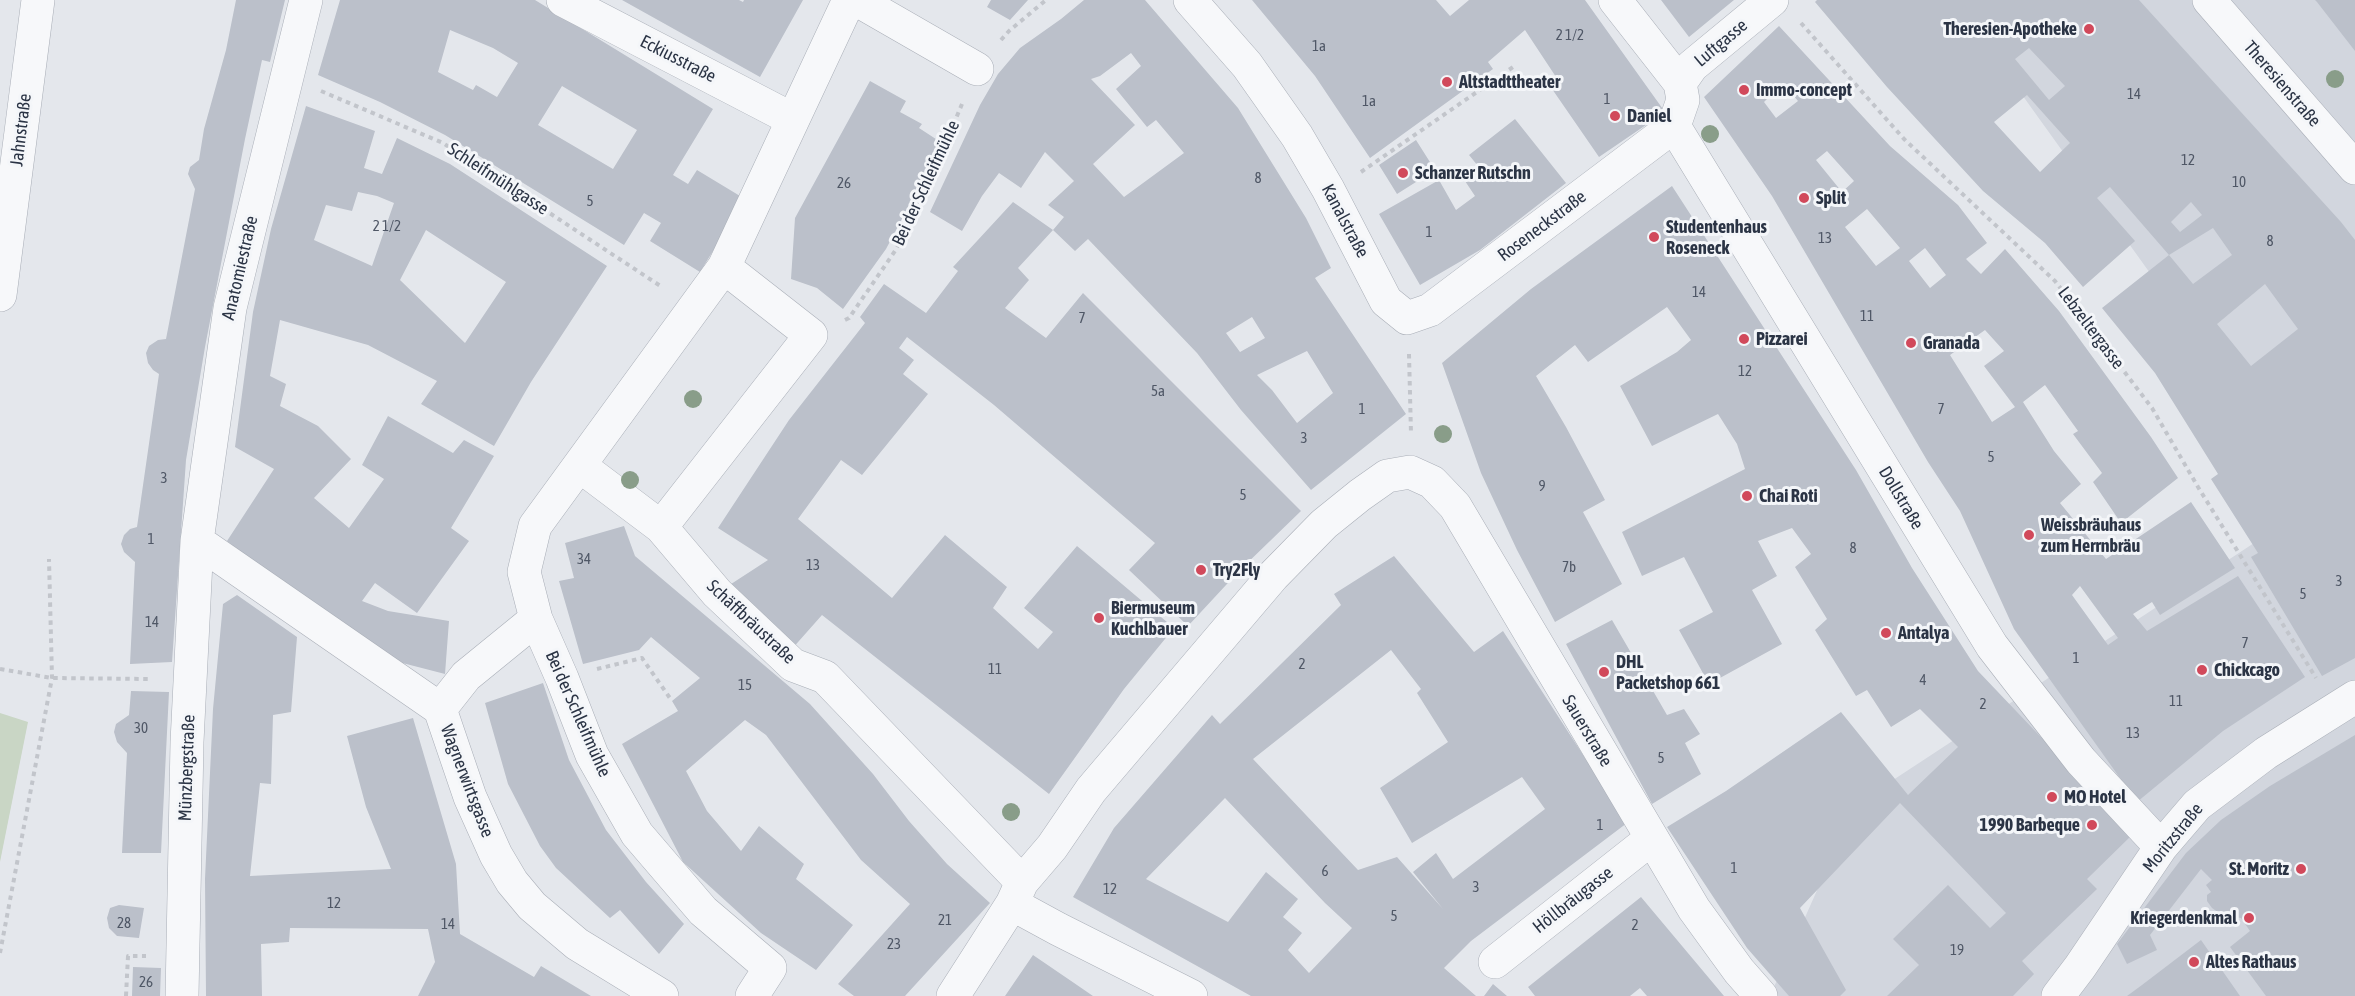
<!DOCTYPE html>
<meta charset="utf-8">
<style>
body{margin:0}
canvas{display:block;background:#e4e7ec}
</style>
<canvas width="2355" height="996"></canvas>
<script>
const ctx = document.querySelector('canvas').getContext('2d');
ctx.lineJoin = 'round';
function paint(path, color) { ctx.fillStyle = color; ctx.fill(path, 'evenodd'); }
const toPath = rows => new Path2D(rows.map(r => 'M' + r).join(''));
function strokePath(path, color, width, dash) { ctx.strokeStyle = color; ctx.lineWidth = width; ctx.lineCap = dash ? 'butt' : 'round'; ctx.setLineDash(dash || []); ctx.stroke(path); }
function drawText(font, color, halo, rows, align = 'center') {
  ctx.font = font + ' "Asap Condensed",sans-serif'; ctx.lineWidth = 6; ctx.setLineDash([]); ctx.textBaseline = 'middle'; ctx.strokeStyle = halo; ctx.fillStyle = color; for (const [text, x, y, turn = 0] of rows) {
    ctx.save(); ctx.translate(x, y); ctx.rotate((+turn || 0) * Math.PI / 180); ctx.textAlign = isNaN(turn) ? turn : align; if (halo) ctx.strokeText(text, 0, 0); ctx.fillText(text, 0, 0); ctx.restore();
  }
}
paint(toPath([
 [1954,0,2355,0,2355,996,1770,996,1855,805,2315,503]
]), '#d2d6de');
paint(toPath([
 [0,713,28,722,0,862]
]), '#c9d6c5');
paint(toPath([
 [236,0,285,0,270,62,262,60,245,139,205,347,186,460,172,662,130,664,135,562,124,552,121,544,124,535,130,529,137,527,159,374,153,370,148,363,146,353,149,346,158,340,166,339,195,189,188,174,190,167,199,160,204,129,226,50],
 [340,0,535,0,713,109,673,175,688,184,697,170,745,199,700,272,650,241,661,223,644,213,624,245,445,135,380,102,318,75],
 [450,30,493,48,518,63,497,97,476,85,473,90,438,72],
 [562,86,637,130,613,169,538,125],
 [622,0,739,0,743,2,744,0,803,0,760,77],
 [991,0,1028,0,1010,20,987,7],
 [1084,0,1145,0,1238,108,1306,218,1331,268,1315,278,1406,414,1311,490,1241,410,1197,353,1088,239,1075,251,1053,230,1018,268,1029,280,1005,308,1046,338,1083,293,1301,511,1239,571,1188,626,1129,570,1155,543,994,405,907,337,899,348,914,360,903,374,928,394,862,475,841,460,798,519,892,598,945,535,1007,587,993,608,1038,649,1053,632,1024,608,1077,546,1174,628,1124,689,1049,794,822,615,791,650,728,586,768,560,718,528,789,420,865,323,860,317,884,284,926,313,958,271,953,267,1013,202,1053,230,1064,217,1048,205,1074,181,1045,152,1021,188,999,173,982,196,962,231,930,212,980,105,998,74,1020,48,1061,19],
 [1131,53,1141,66,1116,89,1147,127,1156,120,1184,153,1124,197,1093,164,1135,125,1091,79,1100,76],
 [1252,317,1265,338,1240,352,1226,333],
 [1307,351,1333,393,1297,423,1272,390,1257,375],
 [1252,0,1436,0,1450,16,1469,0,1585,0,1665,112,1599,157,1550,86,1558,80,1525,30,1488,62,1493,69,1370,158,1315,76],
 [1661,0,1734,0,1689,37],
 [1817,0,2139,0,2341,222,2355,240,2355,658,2322,676,2251,557,2258,553,2211,479,2218,474,2155,373,2102,308,2169,255,2193,284,2232,255,2213,228,2169,255,2110,187,2097,198,2135,241,2083,287,2045,243,1983,191,1887,87,1815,2],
 [2029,48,2065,86,2049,100,2015,59],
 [2027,95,2070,143,2040,172,1994,122],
 [2191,202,2202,215,2180,232,2171,222],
 [2265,284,2298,329,2251,366,2217,324],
 [2315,0,2355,0,2355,51,2317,2],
 [1779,26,1890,146,1958,205,1987,243,1966,259,1981,274,2005,249,2059,311,2151,437,2178,478,2121,523,2093,482,2102,473,2073,434,2078,431,2045,385,2023,402,2054,451,2081,484,2060,503,2106,559,2191,502,2235,568,2160,615,2152,602,2133,614,2147,631,2238,576,2305,677,2223,731,2137,802,2014,629,1960,511,1928,462,1772,196,1704,97],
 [1783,83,1798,101,1776,118,1764,102],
 [1827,151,1854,181,1842,192,1816,160],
 [1867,209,1900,248,1876,266,1845,227],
 [1925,248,1946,275,1930,288,1909,261],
 [1985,330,2004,351,1984,366,2015,407,1992,422,1950,355],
 [2080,586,2118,638,2108,645,2072,595],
 [870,81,906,101,900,112,922,124,919,128,942,143,886,249,843,309,817,288,791,279,795,218],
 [306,106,375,131,364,168,382,174,397,138,450,164,607,266,531,382,494,446,421,404,437,381,368,345,280,320,270,376,286,384,280,406,318,426,351,459,314,498,349,528,384,479,362,465,388,416,453,453,464,440,494,456,451,528,469,541,417,613,375,583,362,601,388,611,449,621,445,674,387,659,340,629,227,541,274,469,235,447,253,312,271,229],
 [358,192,377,196,394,203,372,266,314,240,326,205,352,211],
 [426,230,506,282,465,343,400,280],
 [1515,119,1566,183,1480,250,1420,285,1379,214,1439,180,1456,210,1475,196,1463,178,1478,166,1469,155],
 [1416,140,1435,170,1397,194,1379,165],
 [1672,186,1856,470,1912,568,1978,671,2133,834,2087,879,2097,889,2022,961,2034,974,2013,996,1887,996,1919,965,1893,939,1948,885,1990,928,2006,913,1900,803,1800,908,1846,990,1840,996,1789,996,1747,948,1667,827,1726,791,1841,712,1908,795,1958,747,1920,709,1891,727,1867,690,1856,696,1815,630,1827,619,1795,567,1811,554,1792,528,1758,541,1777,576,1752,590,1782,644,1709,684,1679,630,1713,612,1684,557,1642,576,1622,532,1745,469,1737,444,1718,414,1652,446,1620,386,1677,352,1691,340,1667,307,1588,362,1575,345,1536,376,1566,427,1605,500,1583,512,1622,584,1555,622,1517,550,1481,473,1442,363,1531,289],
 [624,526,635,556,810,704,873,774,909,821,947,864,990,903,905,996,854,996,838,984,910,904,861,860,766,735,745,720,686,771,707,811,741,851,759,826,804,864,796,879,853,925,816,970,761,933,683,862,622,744,678,711,672,701,700,678,651,637,639,650,583,664,559,581,574,578,565,543],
 [1394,556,1474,652,1503,631,1627,823,1471,941,1444,968,1476,996,1251,996,1073,897,1114,828,1212,715,1220,724,1341,605,1334,594],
 [1391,650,1421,689,1417,693,1448,742,1380,788,1412,843,1522,777,1545,809,1453,879,1436,853,1413,872,1443,909,1397,857,1358,870,1253,759],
 [1225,798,1325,903,1352,928,1309,973,1288,950,1302,933,1283,917,1298,899,1266,872,1228,922,1146,879],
 [237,595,297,637,291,712,273,715,271,784,260,783,250,876,391,869,366,807,347,736,413,718,456,864,460,934,534,977,541,966,591,996,418,996,435,962,428,929,290,928,289,942,261,944,262,996,206,996,205,879,213,709,223,604],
 [1612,620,1667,715,1684,709,1700,734,1685,743,1701,774,1652,804,1566,644],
 [543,683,569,760,606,830,646,882,684,924,659,954,620,910,610,918,556,868,540,846,508,784,485,703],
 [131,691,169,692,161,853,122,853,127,753,117,742,114,732,116,724,129,715],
 [2355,735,2355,996,2266,996,2230,947,2250,931,2241,918,2222,915,2212,908,2207,901,2207,895,2211,892,2206,885,2212,880,2201,869,2150,935,2157,950,2127,964,2117,944,2186,853,2221,820,2270,786],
 [1641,897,1724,996,1647,996,1640,988,1630,996,1535,996,1528,987],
 [119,905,144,908,139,938,117,936,109,928,107,918,110,908],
 [2201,940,2240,996,2127,996,2142,985],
 [1033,955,1077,985,1093,996,1005,996],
 [133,967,161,968,160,996,132,996],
 [1493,984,1507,996,1484,996]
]), '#bbc0ca');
const minor = toPath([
 [563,0,792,119],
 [857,0,977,69],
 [1190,0,1247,65,1297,136,1328,189,1386,301,1407,318,1430,310,1674,126],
 [1615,0,1680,83],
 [2209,0,2355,168],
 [1674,126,1992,646,2081,761,2161,847],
 [1674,126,1683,100,1680,83,1692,66,1772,0],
 [0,295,38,0],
 [580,466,661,527,717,593,793,665,825,677,1022,882],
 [661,527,811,335,724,267],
 [197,541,440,709,470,797,496,855,512,882,532,906,577,944,662,996],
 [440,709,466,676,536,619],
 [1012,904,1058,929,1191,996],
 [1495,962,1651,839],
 [182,996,187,742,197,541,230,308,306,0],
 [752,996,770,968,703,911,637,834,592,755,562,678,536,619,524,572,535,526,724,267,849,0],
 [953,996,1012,904,1022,882,1052,847,1091,790,1273,576,1324,524,1360,495,1387,476,1410,472,1432,482,1455,506,1694,909,1739,971,1761,996],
 [2058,996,2080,967,2161,847,2197,805,2266,753,2355,697]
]);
strokePath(minor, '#a9aeb7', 34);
strokePath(toPath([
 [1801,23,1904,139,2055,281,2152,408,2198,487,2316,678],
 [1001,40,1009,31,1046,0],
 [321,91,443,143,662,287],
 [1361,172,1516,65],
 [845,320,849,318,895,251,917,211,962,104],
 [1409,354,1411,434],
 [0,669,52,678,151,679],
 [597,669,642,658,672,701],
 [0,953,52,678,49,559],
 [126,996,128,956,146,956]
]), '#c2c5cb', 4, [4.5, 4.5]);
strokePath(minor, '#f7f8fa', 33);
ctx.fillStyle = '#899d89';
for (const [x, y] of [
 [2335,79],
 [1710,134],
 [693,399],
 [1443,434],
 [630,480],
 [1011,812]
]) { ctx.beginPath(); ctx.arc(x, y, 9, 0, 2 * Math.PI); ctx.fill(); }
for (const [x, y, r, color] of [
 [2089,29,6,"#d1495b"],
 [1447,82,6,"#d1495b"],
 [1744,90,6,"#d1495b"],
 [1615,116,6,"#d1495b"],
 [1403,173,6,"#d1495b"],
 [1804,198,6,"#d1495b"],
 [1654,237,6,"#d1495b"],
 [1744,339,6,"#d1495b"],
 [1911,343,6,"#d1495b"],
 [1747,496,6,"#d1495b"],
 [2029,535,6,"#d1495b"],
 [1201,570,6,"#d1495b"],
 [1099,618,6,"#d1495b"],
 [1886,633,6,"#d1495b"],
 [2202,670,6,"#d1495b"],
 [1604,672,6,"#d1495b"],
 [2052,797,6,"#d1495b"],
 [2092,825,6,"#d1495b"],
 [2301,869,6,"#d1495b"],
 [2249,918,6,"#d1495b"],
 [2194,962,6,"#d1495b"]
]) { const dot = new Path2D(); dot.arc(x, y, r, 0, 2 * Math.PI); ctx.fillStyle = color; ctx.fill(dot); strokePath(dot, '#f4f6f9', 2); }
drawText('15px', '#4f5766', null, [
 ["2 1/2",1570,35],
 ["1a",1319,46],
 ["14",2134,94],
 ["1",1607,99],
 ["1a",1369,101],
 ["12",2188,160],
 ["8",1258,178],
 ["10",2239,182],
 ["26",844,183],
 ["5",590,201],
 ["2 1/2",387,226],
 ["1",1429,232],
 ["13",1825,238],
 ["8",2270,241],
 ["14",1699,292],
 ["11",1867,316],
 ["7",1082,318],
 ["12",1745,371],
 ["5a",1158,391],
 ["1",1362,409],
 ["7",1941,409],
 ["3",1304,438],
 ["5",1991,457],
 ["3",164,478],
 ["9",1542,486],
 ["5",1243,495],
 ["1",151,539],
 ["8",1853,548],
 ["34",584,559],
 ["13",813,565],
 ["7b",1569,567],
 ["3",2339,581],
 ["5",2303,594],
 ["14",152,622],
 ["7",2245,643],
 ["1",2076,658],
 ["2",1302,664],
 ["11",995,669],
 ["4",1923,680],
 ["15",745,685],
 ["11",2176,701],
 ["2",1983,704],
 ["30",141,728],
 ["13",2133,733],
 ["5",1661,758],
 ["1",1600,825],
 ["1",1734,868],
 ["6",1325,871],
 ["3",1476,887],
 ["12",1110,889],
 ["12",334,903],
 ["5",1394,916],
 ["21",945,920],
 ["28",124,923],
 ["14",448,924],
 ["2",1635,925],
 ["23",894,944],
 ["19",1957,950],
 ["26",146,982]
]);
drawText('bold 18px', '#2b3445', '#f4f6f9', [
 ["Theresien-Apotheke",2077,29,"right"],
 ["Altstadttheater",1459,82],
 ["Immo-concept",1756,90],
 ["Daniel",1627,116],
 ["Schanzer Rutschn",1415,173],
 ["Split",1816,198],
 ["Studentenhaus",1666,227],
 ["Roseneck",1666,248],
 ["Pizzarei",1756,339],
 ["Granada",1923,343],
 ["Chai Roti",1759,496],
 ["Weissbräuhaus",2041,525],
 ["zum Herrnbräu",2041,546],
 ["Try2Fly",1213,570],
 ["Biermuseum",1111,608],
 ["Kuchlbauer",1111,629],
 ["Antalya",1898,633],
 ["DHL",1616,662],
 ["Packetshop 661",1616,683],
 ["Chickcago",2214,670],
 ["MO Hotel",2064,797],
 ["1990 Barbeque",2080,825,"right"],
 ["St. Moritz",2289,869,"right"],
 ["Kriegerdenkmal",2237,918,"right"],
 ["Altes Rathaus",2206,962]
], 'left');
drawText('18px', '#2b3445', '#f4f6f9', [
 ["Luftgasse",1721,43,-40],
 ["Eckiusstraße",678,59,27],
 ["Theresienstraße",2282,84,49],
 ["Jahnstraße",21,130,-83],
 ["Schleifmühlgasse",498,179,33],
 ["Bei der Schleifmühle",926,183,-65],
 ["Kanalstraße",1345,221,62],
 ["Roseneckstraße",1542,226,-37],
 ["Anatomiestraße",240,268,-77],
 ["Lebzeltergasse",2091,328,53],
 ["Dollstraße",1901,498,59],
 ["Schäffbräustraße",751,622,43],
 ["Bei der Schleifmühle",578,714,66],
 ["Sauerstraße",1587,731,59],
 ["Münzbergstraße",187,768,-88],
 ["Wagnerwirtsgasse",467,781,69],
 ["Moritzstraße",2173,838,-51],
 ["Höllbräugasse",1573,900,-38]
]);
</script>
